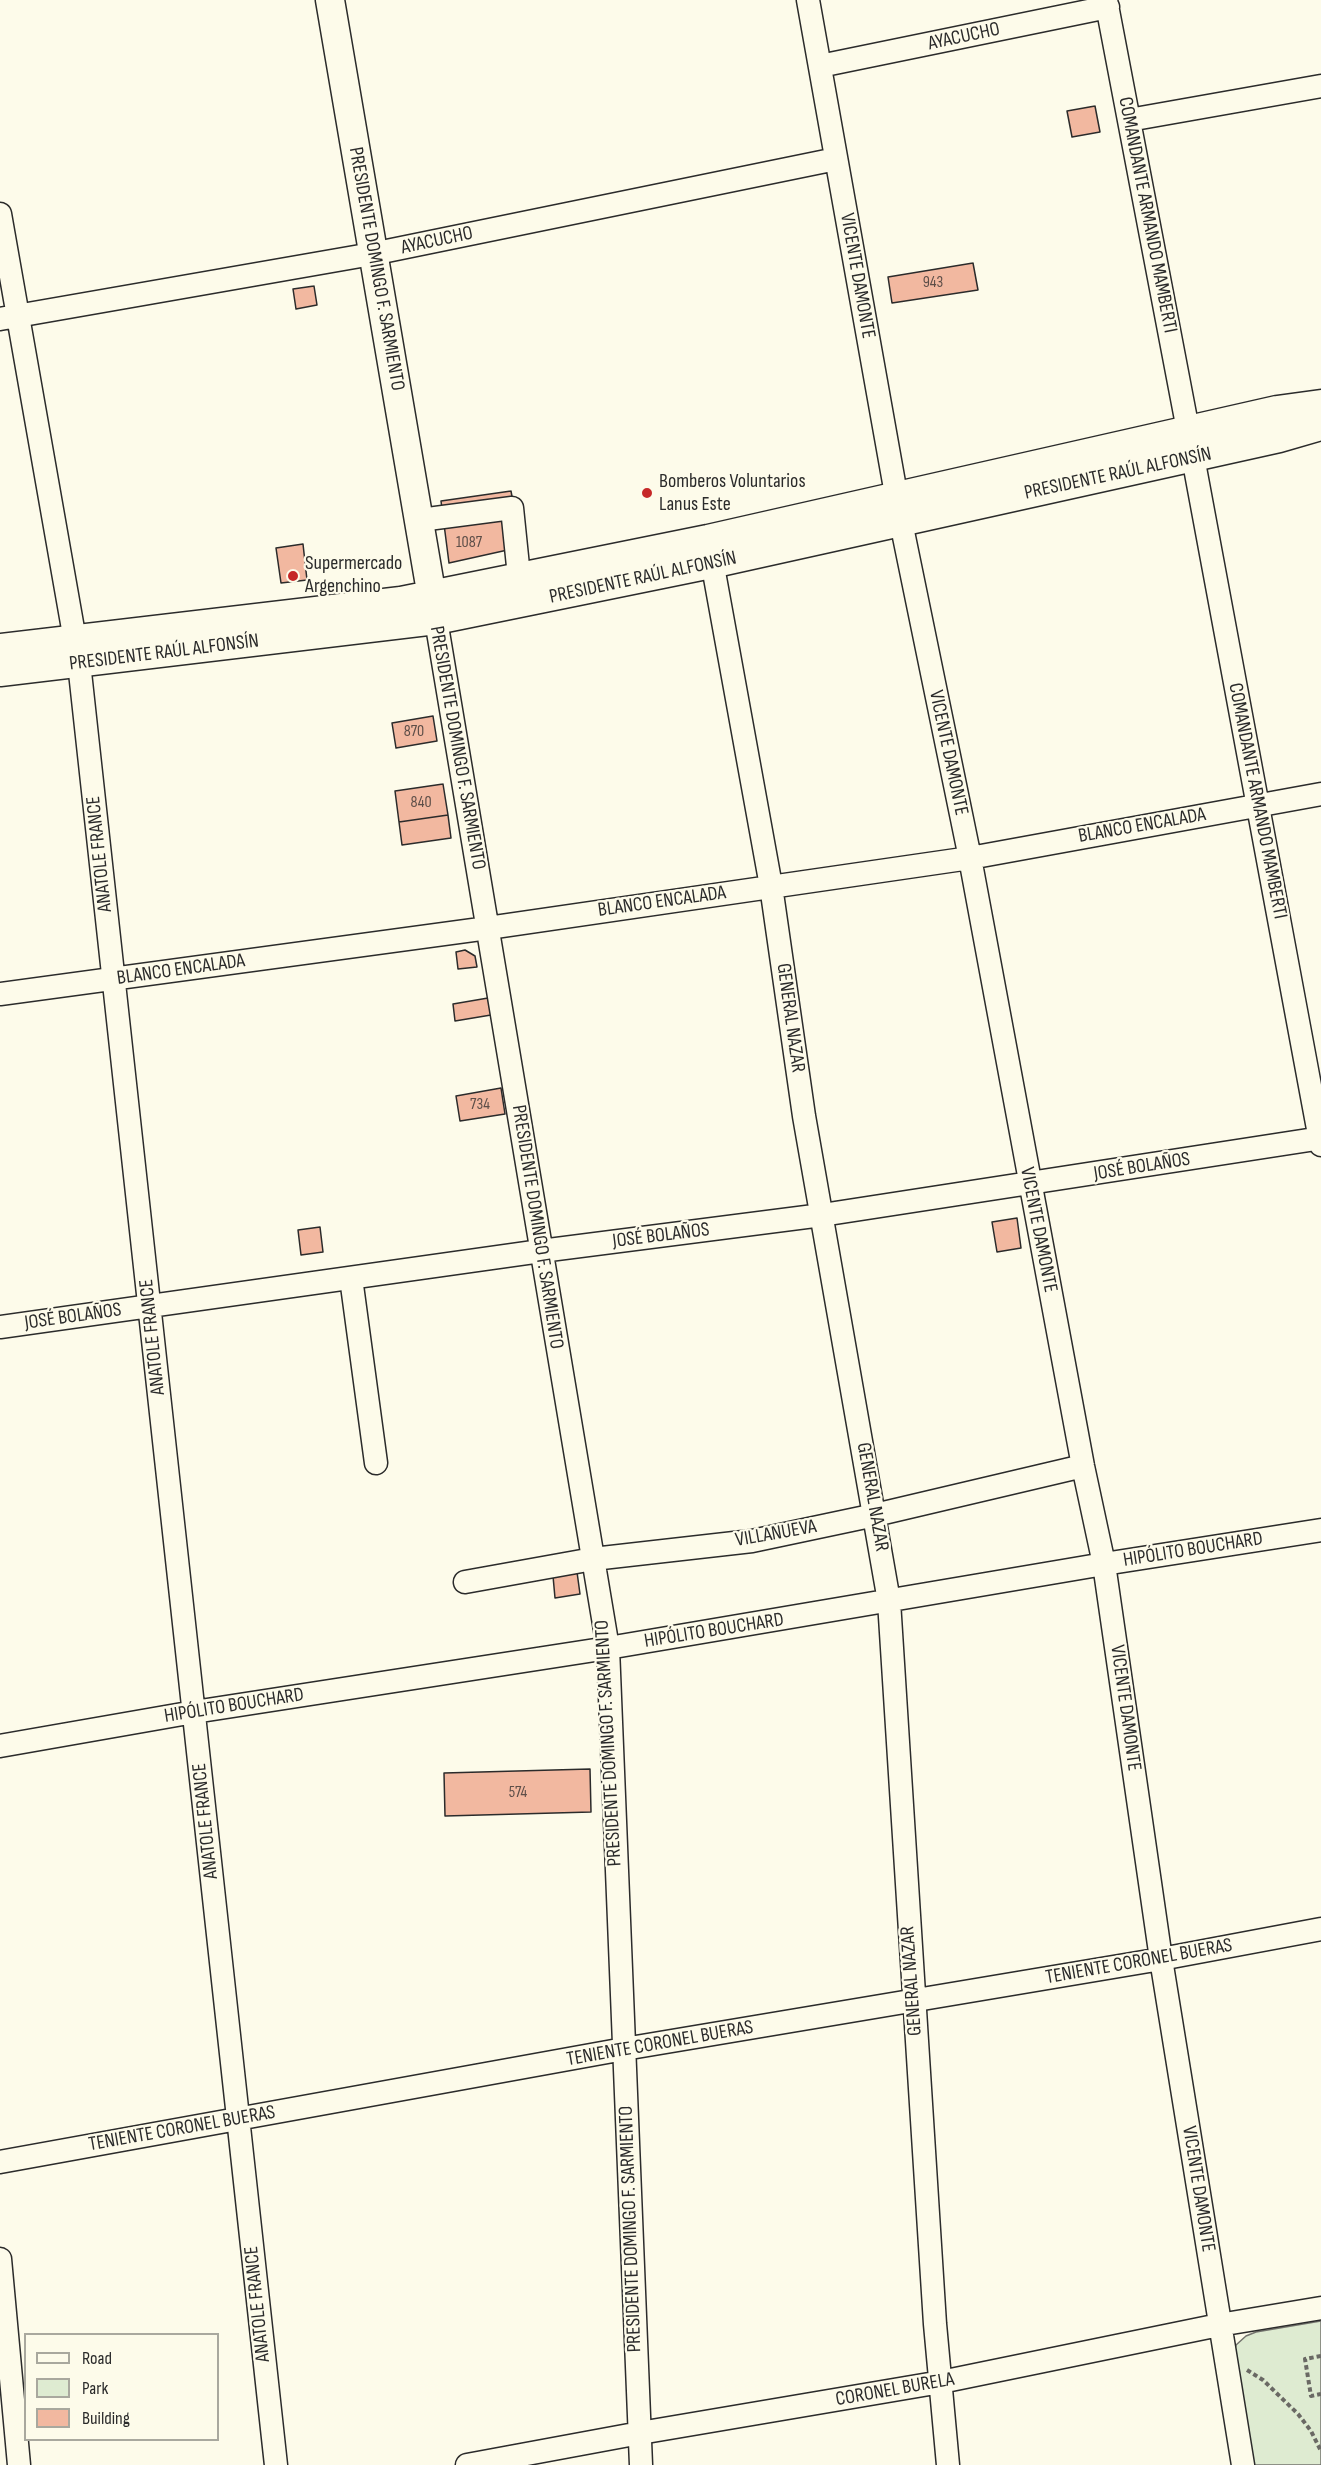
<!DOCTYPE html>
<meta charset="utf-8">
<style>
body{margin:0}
#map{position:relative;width:1321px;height:2465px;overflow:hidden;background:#fdfbea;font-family:"Sofia Sans Condensed",sans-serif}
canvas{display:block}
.legend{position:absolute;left:24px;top:2333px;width:195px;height:108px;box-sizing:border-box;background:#fdfbea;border:2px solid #a9a89e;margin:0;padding:8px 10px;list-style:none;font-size:18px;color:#2b2b2b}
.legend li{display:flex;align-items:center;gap:12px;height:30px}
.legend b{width:30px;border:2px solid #a9a89e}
</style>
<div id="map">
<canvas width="1321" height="2465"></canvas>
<ul class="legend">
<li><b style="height:8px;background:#fdfbea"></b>Road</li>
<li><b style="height:16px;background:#deebd1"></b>Park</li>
<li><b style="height:16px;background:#f2b8a0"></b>Building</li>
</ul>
</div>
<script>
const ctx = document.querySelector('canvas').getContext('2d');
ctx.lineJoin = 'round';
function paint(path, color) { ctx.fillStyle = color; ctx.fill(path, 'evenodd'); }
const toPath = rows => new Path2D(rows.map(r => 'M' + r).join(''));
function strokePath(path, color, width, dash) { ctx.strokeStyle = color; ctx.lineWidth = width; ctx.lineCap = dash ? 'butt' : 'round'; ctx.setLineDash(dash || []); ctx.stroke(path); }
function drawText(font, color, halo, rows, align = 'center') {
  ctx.font = font + ' "Sofia Sans Condensed",sans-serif'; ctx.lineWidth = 4.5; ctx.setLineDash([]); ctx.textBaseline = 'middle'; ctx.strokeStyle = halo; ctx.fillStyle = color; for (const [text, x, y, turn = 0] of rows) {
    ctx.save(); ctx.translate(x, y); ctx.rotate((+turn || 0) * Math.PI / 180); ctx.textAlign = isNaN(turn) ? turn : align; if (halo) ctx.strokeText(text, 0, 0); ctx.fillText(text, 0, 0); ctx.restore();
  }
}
const green = toPath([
 [1321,2321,1321,2465,1249,2465,1233,2355,1236,2345,1246,2336,1256,2332,1321,2321]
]);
paint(green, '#deebd1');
strokePath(green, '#74746e', 1.5);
const building = toPath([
 [1095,106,1100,132,1072,137,1067,111,1095,106],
 [973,263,978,290,892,303,888,277,973,263],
 [314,286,317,305,296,309,293,289,314,286],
 [511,491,521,547,449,563,441,501,511,491],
 [303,544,307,580,281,583,276,548,303,544],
 [433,716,437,741,396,748,392,723,433,716],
 [443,784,448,815,399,822,395,791,443,784],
 [448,815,451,838,402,845,399,822,448,815],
 [465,950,475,956,477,967,458,969,456,952,465,950],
 [488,998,491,1015,455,1021,453,1004,488,998],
 [501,1088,505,1114,460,1121,456,1096,501,1088],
 [1017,1218,1021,1248,997,1252,992,1222,1017,1218],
 [320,1227,323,1252,301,1255,298,1230,320,1227],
 [577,1572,580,1594,555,1598,553,1576,577,1572],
 [590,1769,591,1812,445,1816,444,1773,590,1769]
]);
paint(building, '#f2b8a0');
strokePath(building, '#2b2b2b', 1.5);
const minor = toPath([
 [808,0,901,522,970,858,1083,1466,1104,1564,1161,1959,1243,2465],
 [1106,0,1188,430],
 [820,66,1108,7],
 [1129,120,1321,86],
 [0,214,79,663,276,2465],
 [0,319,372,254,836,159],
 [1193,457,1321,1145],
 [420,520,512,508,519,576],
 [710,550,771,886,804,1116,889,1601,935,2324,948,2465],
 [436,620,608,1648,641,2465],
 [0,994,488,928,970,858,1321,794],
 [351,1278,376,1463],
 [0,1327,541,1251,822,1215,1321,1138],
 [465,1582,593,1559,752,1541,875,1515,1083,1466],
 [0,1746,194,1712,608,1648,1104,1564,1321,1530],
 [0,2162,624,2049,1161,1959,1321,1929],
 [0,2259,19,2465],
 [467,2465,640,2433,941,2382,1219,2325,1321,2308]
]);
const major = toPath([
 [330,0,435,615],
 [0,648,401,601,708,539,1277,410,1321,404],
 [0,672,436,620,711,564,1279,438,1321,426]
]);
strokePath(minor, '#2b2b2b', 25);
strokePath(major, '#2b2b2b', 31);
strokePath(toPath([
 [1321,2356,1305,2359,1311,2396,1321,2394],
 [1247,2370,1263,2380,1298,2414,1311,2431,1321,2451]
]), '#6a6964', 4, [4.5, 3]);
strokePath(minor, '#fdfbea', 22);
strokePath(major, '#fdfbea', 28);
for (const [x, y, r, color] of [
 [647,493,6,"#c62828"],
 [293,576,6,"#c62828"]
]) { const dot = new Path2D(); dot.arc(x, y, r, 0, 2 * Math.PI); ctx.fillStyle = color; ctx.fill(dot); strokePath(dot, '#fdfbea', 2); }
drawText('16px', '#5d4e48', null, [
 ["943",933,283],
 ["1087",469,543],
 ["870",414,732],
 ["840",421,803],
 ["734",480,1105],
 ["574",518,1793]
]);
drawText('20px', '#2b2b2b', '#fdfbea', [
 ["AYACUCHO",964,37,-12],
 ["COMANDANTE ARMANDO MAMBERTI",1147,215,79],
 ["AYACUCHO",437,241,-12],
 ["PRESIDENTE DOMINGO F. SARMIENTO",376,269,80],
 ["VICENTE DAMONTE",857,276,80],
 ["PRESIDENTE RAÚL ALFONSÍN",1118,474,-12],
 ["PRESIDENTE RAÚL ALFONSÍN",643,578,-12],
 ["PRESIDENTE RAÚL ALFONSÍN",164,653,-7],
 ["PRESIDENTE DOMINGO F. SARMIENTO",457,748,80],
 ["VICENTE DAMONTE",948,753,78],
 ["COMANDANTE ARMANDO MAMBERTI",1257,801,79],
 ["BLANCO ENCALADA",1142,826,-10],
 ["ANATOLE FRANCE",100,854,-96],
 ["BLANCO ENCALADA",662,902,-8],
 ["BLANCO ENCALADA",181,970,-8],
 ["GENERAL NAZAR",790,1018,82],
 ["JOSÉ BOLAÑOS",1142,1167,-9],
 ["PRESIDENTE DOMINGO F. SARMIENTO",537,1227,81],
 ["VICENTE DAMONTE",1038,1230,79],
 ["JOSÉ BOLAÑOS",661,1236,-7],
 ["JOSÉ BOLAÑOS",73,1317,-8],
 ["ANATOLE FRANCE",153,1337,-96],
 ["GENERAL NAZAR",872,1497,80],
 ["VILLANUEVA",776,1534,-10],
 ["HIPÓLITO BOUCHARD",1193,1550,-9],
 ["HIPÓLITO BOUCHARD",714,1631,-9],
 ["HIPÓLITO BOUCHARD",234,1706,-9],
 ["VICENTE DAMONTE",1125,1708,82],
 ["PRESIDENTE DOMINGO F. SARMIENTO",609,1743,-93],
 ["ANATOLE FRANCE",206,1821,-96],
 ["TENIENTE CORONEL BUERAS",1139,1962,-10],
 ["GENERAL NAZAR",912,1981,-94],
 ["TENIENTE CORONEL BUERAS",660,2044,-10],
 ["TENIENTE CORONEL BUERAS",182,2129,-10],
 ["VICENTE DAMONTE",1198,2189,81],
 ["PRESIDENTE DOMINGO F. SARMIENTO",631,2229,-92],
 ["ANATOLE FRANCE",258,2304,-96],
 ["CORONEL BURELA",895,2390,-10]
]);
drawText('20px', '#2b2b2b', '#fdfbea', [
 ["Bomberos Voluntarios",659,482],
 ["Lanus Este",659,505],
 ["Supermercado",305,564],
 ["Argenchino",305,587]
], 'left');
</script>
